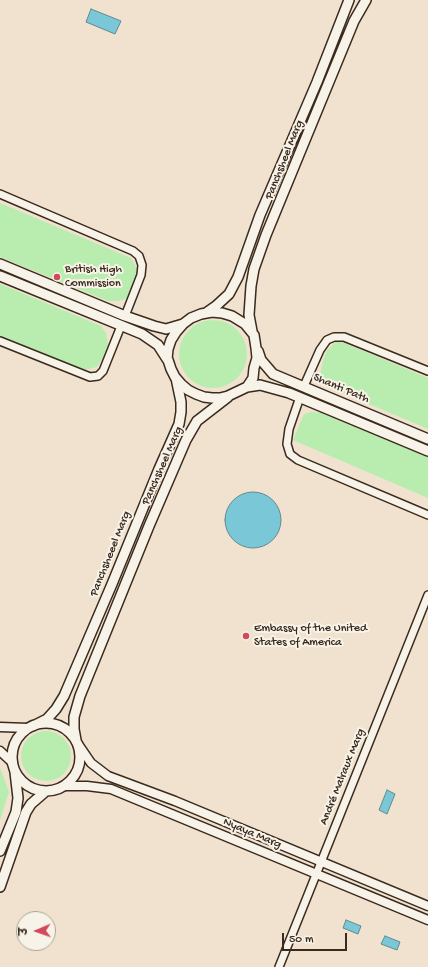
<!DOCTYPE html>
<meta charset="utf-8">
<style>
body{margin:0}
#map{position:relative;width:428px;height:967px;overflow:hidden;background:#f0e2ce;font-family:"Gochi Hand","Playpen Sans Deva",sans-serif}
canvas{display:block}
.north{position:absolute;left:16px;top:911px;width:40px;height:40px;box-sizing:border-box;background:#f7f3e8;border:1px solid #aca397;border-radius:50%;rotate:268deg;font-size:11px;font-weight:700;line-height:16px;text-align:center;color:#3b2a1e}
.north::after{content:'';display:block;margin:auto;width:14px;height:18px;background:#d1495b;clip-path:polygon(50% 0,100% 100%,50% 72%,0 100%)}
.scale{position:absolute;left:282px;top:933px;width:65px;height:18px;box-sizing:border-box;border:2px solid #3b2a1e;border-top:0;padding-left:5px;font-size:12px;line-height:14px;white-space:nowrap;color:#3b2a1e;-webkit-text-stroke:3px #f7f3e8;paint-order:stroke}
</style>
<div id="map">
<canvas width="428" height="967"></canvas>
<div class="north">उ</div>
<div class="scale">50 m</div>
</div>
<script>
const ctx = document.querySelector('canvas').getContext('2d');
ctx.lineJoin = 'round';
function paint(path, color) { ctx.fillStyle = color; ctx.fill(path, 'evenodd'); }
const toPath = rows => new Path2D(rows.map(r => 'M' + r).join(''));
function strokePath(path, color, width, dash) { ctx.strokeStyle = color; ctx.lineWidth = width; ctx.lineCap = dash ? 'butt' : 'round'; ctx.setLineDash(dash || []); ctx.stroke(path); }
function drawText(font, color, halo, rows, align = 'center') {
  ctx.font = font + ' "Gochi Hand",sans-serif'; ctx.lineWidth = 4; ctx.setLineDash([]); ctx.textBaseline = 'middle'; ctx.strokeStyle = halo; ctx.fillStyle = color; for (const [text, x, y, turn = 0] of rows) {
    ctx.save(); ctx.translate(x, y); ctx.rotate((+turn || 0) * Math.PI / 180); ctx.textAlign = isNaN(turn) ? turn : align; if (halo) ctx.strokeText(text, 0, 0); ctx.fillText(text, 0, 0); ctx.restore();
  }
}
paint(toPath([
 [0,203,131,258,135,265,138,276,133,289,126,299,118,301,108,301,0,257],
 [0,284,101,326,106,333,108,344,103,357,97,367,88,369,78,369,0,337],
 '179 354a34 34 0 1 1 68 0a34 34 0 1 1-68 0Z',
 [337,340,428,378,428,429,329,387,324,384,320,377,322,365,326,352],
 [312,412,321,413,428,457,428,498,293,440,304,414],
 '21 756a25 25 0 1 1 50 0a25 25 0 1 1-50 0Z',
 [0,768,9,792,0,820]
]), '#b8edaf');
const water = toPath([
 [91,9,121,21,115,34,86,22,91,9],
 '225 520a28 28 0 1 1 56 0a28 28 0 1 1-56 0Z',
 [387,790,395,794,387,814,379,810,387,790],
 [346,920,361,926,358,934,343,928,346,920],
 [385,936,400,942,397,950,381,944,385,936]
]);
paint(water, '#7ac8d7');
strokePath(water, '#61898d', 1);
const minor = toPath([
 [0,194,133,251,139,256,142,265,141,275,125,316],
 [0,341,90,377,98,376,103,371,121,326],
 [304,386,320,350,327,340,334,337,344,337,428,371],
 [300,397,289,429,287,444,290,454,298,460,428,515],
 [279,967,428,595]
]);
const tertiary = toPath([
 [0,727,28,728],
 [78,744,91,763,108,776,175,801,428,906],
 [0,751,13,763],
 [64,786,87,786,111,789,428,920]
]);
const secondary = toPath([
 [0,264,125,316,154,326,166,329,183,324],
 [0,276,142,334,158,345,167,359,168,360,171,369,175,377,181,384,188,390,196,394,204,397,212,398,220,398,228,396,247,387,253,378,254,368,257,358,256,348,254,335,245,324,232,316,222,313,212,312,201,314,191,318,183,324,176,332,171,340,168,349,167,359],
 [206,313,216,306,229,294,238,277,260,215,317,82,349,0],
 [252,331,249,315,251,286,254,269,266,235,354,21,366,0],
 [258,351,261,360,273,374,428,439],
 [247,387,260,385,289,393,428,451],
 '12 757a34 34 0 1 1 68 0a34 34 0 1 1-68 0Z',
 [33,726,47,719,56,709,64,696,112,584,159,469,179,424,181,412,181,402,176,378],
 [76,740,74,729,74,717,80,696,149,526,186,440,197,421,228,397],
 [0,851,16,812,18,798,15,772],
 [0,887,26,812,31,804,46,791]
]);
strokePath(minor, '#3b2a1e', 10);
strokePath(tertiary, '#3b2a1e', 11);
strokePath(secondary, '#3b2a1e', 12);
strokePath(minor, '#f7f3e8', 7);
strokePath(tertiary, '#f7f3e8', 8);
strokePath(secondary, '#f7f3e8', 9);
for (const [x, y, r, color] of [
 [57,277,4,"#d1495b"],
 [246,636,4,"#d1495b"]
]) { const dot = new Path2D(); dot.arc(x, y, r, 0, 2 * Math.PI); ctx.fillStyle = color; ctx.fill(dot); strokePath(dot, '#f7f3e8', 1.5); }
drawText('12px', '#3b2a1e', '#f7f3e8', [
 ["Panchsheel Marg",285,160,-68],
 ["Shanti Path",341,389,23],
 ["Panchsheel Marg",163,466,-66],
 ["Panchsheeel Marg",111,554,-68],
 ["André Malraux Marg",343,777,-68],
 ["Nyaya Marg",252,834,23]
]);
drawText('12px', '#3b2a1e', '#f7f3e8', [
 ["British High",65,270],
 ["Commission",65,284],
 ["Embassy of the United",254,629],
 ["States of America",254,643]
], 'left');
</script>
